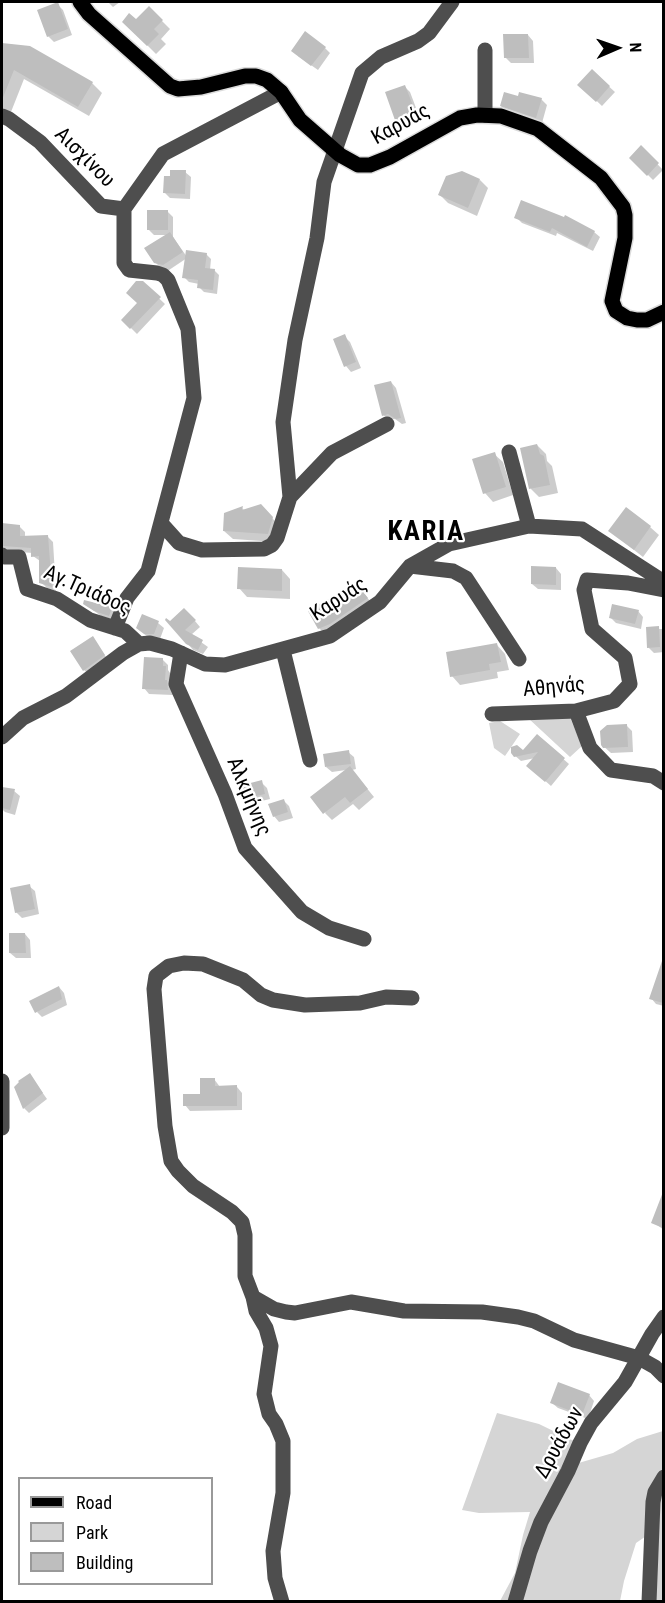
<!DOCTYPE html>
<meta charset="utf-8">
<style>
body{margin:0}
#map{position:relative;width:665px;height:1603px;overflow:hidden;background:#fff;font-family:"Roboto Condensed",sans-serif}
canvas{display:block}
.frame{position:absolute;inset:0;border:3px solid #000;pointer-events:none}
.legend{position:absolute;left:18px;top:1477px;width:195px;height:108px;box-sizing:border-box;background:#fff;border:2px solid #999;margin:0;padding:8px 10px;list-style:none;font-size:18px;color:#000}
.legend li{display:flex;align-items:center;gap:12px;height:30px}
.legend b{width:30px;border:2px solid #999}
.north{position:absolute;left:587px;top:18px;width:60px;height:60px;-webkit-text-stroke:4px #fff;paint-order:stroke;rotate:88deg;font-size:16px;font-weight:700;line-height:24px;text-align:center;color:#000}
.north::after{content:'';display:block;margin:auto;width:21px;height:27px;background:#000;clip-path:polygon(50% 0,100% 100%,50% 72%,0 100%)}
</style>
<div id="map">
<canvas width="665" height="1603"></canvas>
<div class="frame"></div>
<ul class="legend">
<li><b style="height:8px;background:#000"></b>Road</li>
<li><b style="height:16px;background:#d5d5d5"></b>Park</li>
<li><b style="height:16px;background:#bebebe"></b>Building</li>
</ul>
<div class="north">N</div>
</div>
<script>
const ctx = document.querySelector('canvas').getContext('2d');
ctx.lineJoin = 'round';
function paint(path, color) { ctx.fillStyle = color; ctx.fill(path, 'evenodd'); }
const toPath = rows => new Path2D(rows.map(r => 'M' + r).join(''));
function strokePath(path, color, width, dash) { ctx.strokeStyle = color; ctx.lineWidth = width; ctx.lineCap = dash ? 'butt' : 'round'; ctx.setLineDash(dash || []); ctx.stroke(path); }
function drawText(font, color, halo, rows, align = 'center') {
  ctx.font = font + ' "Roboto Condensed",sans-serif'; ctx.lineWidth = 4.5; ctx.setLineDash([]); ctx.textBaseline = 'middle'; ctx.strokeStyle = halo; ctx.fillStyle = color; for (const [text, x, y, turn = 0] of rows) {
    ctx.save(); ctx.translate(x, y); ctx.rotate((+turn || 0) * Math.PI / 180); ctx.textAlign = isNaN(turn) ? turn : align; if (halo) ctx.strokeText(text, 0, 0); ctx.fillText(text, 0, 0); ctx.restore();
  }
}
paint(toPath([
 [569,715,582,746,570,757,528,718],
 [500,721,520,734,505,756,494,748,489,723],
 [497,1413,539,1424,574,1441,575,1464,613,1453,637,1439,663,1431,663,1601,652,1601,652,1532,636,1543,624,1581,620,1601,500,1601,515,1573,523,1535,530,1512,479,1513,462,1510]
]), '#d5d5d5');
paint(toPath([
 [108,2,120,2,113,7],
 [57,4,63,10,72,35,54,42,48,36],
 [149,8,170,29,161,39,166,44,156,54,124,22,136,21],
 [528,35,533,41,534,63,511,63,505,57],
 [2,44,29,47,92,83,102,93,89,116,24,79,9,117,2,117],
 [325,48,330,53,318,70,298,56],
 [592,71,615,92,602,106,579,84],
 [405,87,410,92,421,121,403,128,398,122],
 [519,98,541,99,547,105,542,123,507,111,501,106],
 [641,147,663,170,653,180,631,158],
 [185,172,191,177,190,199,170,198,165,193],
 [480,180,488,188,477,216,448,203,440,195],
 [167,211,173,217,173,237,187,257,206,254,211,259,210,270,214,270,219,275,217,294,204,292,199,287,199,284,189,282,184,277,187,258,169,270,161,268,155,262,167,235,154,235,149,230],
 [516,217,565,219,594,232,600,237,593,251,557,233,556,236,522,223],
 [143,283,165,304,137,334,123,320,139,303],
 [344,336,350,342,361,368,351,372,346,366,335,340],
 [391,382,396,388,406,423,402,424,395,419,389,420,383,415],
 [537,445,546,454,547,461,552,466,558,493,539,497,531,489],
 [494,454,503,462,513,495,493,502,485,493],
 [242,508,245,511,269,515,281,527,276,542,233,539,224,531],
 [2,525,19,526,25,532,25,537,47,536,53,542,56,591,47,588,41,582,40,561,33,556,33,553,5,551,2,547],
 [650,527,659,535,643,557,610,531],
 [556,568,561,574,561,590,538,589,532,584],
 [282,570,290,579,290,599,247,597,239,588],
 [361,589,372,604,325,634,319,628,330,604],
 [102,600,115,602,120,608,115,620,101,616,85,604,101,606],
 [638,611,643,617,641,629,616,623,611,618],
 [190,615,200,627,191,635,208,647,203,654,193,650,170,622],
 [158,623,164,628,160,639,151,639,144,634],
 [647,629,664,629,664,652,654,653,648,647],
 [92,638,109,661,90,675,84,670],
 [497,645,505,654,509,670,497,672,498,678,460,685,452,676],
 [162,659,168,665,168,670,170,673,173,695,149,694,144,688],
 [627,726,632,731,633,752,611,753,602,745],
 [537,736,569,764,551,786,534,771,535,758,521,761,512,753,523,752],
 [348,752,354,757,356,769,352,770,374,797,359,810,353,804,332,820,325,813,346,770,332,772,326,767],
 [261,782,267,788,270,799,249,804,243,798],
 [3,788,14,791,20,796,15,815,5,812,2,809],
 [284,801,289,806,293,818,279,822,274,816],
 [29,886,35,891,39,914,22,918,16,912],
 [25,934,30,940,31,958,16,958,10,953],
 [659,973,664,974,664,1006,656,1004,651,998],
 [59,987,64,993,67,1005,42,1017,37,1012],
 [30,1075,47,1099,29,1113,24,1108],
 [214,1079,220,1087,237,1087,242,1093,242,1110,190,1111,185,1105,201,1095],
 [658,1209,664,1212,664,1230,653,1222],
 [589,1395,594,1401,588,1419,558,1408,552,1403]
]), '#0003');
paint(toPath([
 [58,2,68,29,47,37,37,10],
 [149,6,163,20,154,29,159,34,147,46,122,22,129,13,136,19],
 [305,31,326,47,311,66,291,51],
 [503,34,528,34,529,58,504,58],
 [2,43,30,46,93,82,78,107,14,70,2,100],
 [592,69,610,86,596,102,577,85],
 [405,85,417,116,396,123,385,92],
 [504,92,518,96,519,92,542,98,536,118,500,106],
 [641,145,659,163,647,176,629,158],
 [170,170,186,170,185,194,163,193,164,176,170,176],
 [462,171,480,179,468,208,438,195,446,176],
 [521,200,564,217,565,215,595,231,587,247,552,228,550,232,514,218],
 [147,210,168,210,168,230,147,230],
 [170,232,183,252,163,265,154,263,144,248],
 [186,250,207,253,205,268,215,269,213,290,197,288,198,280,182,278],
 [136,281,143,281,161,297,130,329,121,320,137,303,126,293],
 [345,334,356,362,344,367,333,339],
 [391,381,401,418,396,419,388,414,382,416,374,385],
 [537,444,540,454,544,456,550,485,529,489,520,448],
 [495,452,506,487,483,494,472,459],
 [261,504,273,517,268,534,223,531,224,513,243,506,242,510],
 [626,507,651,526,634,550,608,531],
 [2,523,20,525,20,536,48,535,52,587,39,583,39,556,31,557,31,548,2,546],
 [531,566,556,567,556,585,531,584],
 [238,567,282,569,282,591,237,589],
 [355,582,368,598,330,624,318,629,308,611,328,599,330,602],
 [101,598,115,601,109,616,94,611,83,604,84,600,100,604],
 [612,604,639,610,635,624,609,618],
 [184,608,196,620,185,630,203,640,198,650,186,644,165,620,166,618,170,621],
 [142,614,159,621,154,634,144,634,136,628],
 [659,626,660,647,647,648,646,627],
 [93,636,105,655,83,671,70,651],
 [497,643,501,662,489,664,490,670,450,677,446,652],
 [144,657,163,658,163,666,166,666,165,680,167,680,168,690,142,689],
 [627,724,628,747,603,748,601,745,600,731,607,725],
 [537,734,565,758,545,782,526,766,538,752,514,757,511,753,511,747,517,745,523,750],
 [349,750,351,764,325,767,323,754],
 [350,766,368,789,350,803,345,797,323,814,310,797],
 [262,780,265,794,242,799,239,786],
 [2,787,15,789,10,810,2,808],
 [284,799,288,812,273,817,268,804],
 [30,884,35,909,15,913,10,888],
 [9,933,25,933,26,953,9,953],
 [662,961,663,961,663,1003,649,999],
 [59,986,62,999,35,1013,29,1001],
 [30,1073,43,1093,23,1109,14,1087,19,1082,18,1081],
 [200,1078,215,1078,215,1086,237,1085,237,1106,183,1106,183,1094,200,1094],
 [663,1192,663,1228,651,1223],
 [558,1382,590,1394,582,1415,550,1403]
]), '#bebebe');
const major = toPath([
 [80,2,89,14,170,86,178,89,201,87,245,76,256,76,267,80,281,92,300,120,340,155,358,165,370,165,390,157,460,118,477,115,501,116,538,129,601,178,623,207,625,215,625,238,612,301,616,311,627,318,637,320,647,320,664,312]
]);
strokePath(major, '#dbdbdb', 18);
strokePath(toPath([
 [485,115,485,50],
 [2,116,9,119,40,142,101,206,124,209,163,154,281,92],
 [509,452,529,526],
 [290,497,332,453,387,424],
 [161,523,179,543,202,550,264,549,272,545,277,538,290,497,283,422,295,340,317,238,324,182,362,73,381,57,418,41,429,33,452,2],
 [2,555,4,557,19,557,27,589,57,599,90,620,125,631,139,644],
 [410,566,453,571,466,578,519,659],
 [115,628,127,598,148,571,194,398,188,329,168,280,163,275,157,273,129,270,124,263,124,209],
 [283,650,310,760],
 [181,653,176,684,225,794,245,848,302,912,329,928,364,939],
 [576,711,590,748,611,770,653,776,664,783],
 [492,714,576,711,614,701,630,684,625,658,592,629,584,590,587,580,628,583,664,590],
 [2,737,23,718,66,696,123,653,139,644,150,643,172,649,205,664,225,665,330,636,380,602,410,566,449,544,529,526,582,529,664,582],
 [2,1081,2,1128],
 [253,1297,274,1309,286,1312,295,1313,351,1302,404,1311,482,1312,518,1317,534,1321,574,1340,639,1358,655,1367,664,1376],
 [282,1602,275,1578,273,1551,283,1493,283,1441,276,1424,269,1414,264,1394,271,1346,266,1328,256,1311,253,1297,245,1276,245,1235,242,1222,232,1212,193,1186,178,1171,171,1161,165,1126,154,989,156,976,169,966,184,963,203,964,243,980,261,995,273,1000,305,1005,360,1003,386,997,412,998],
 [515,1602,530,1551,541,1522,568,1471,580,1443,591,1423,625,1382,652,1334,664,1317],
 [649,1602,653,1502,655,1492,664,1477]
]), '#4e4e4e', 15);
strokePath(major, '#000', 15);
drawText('21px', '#000', '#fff', [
 ["Καρυάς",401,125,-29],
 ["Αισχίνου",84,158,45],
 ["Αγ.Τριάδος",87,591,24],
 ["Καρυάς",339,600,-33],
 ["Αθηνάς",554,688,-5],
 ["Αλκμήνης",248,797,67],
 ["Δρυάδων",560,1443,-61]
]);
ctx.letterSpacing = '1.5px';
drawText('bold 27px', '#000', '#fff', [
 ["KARIA",426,533]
]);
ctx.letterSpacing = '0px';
</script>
